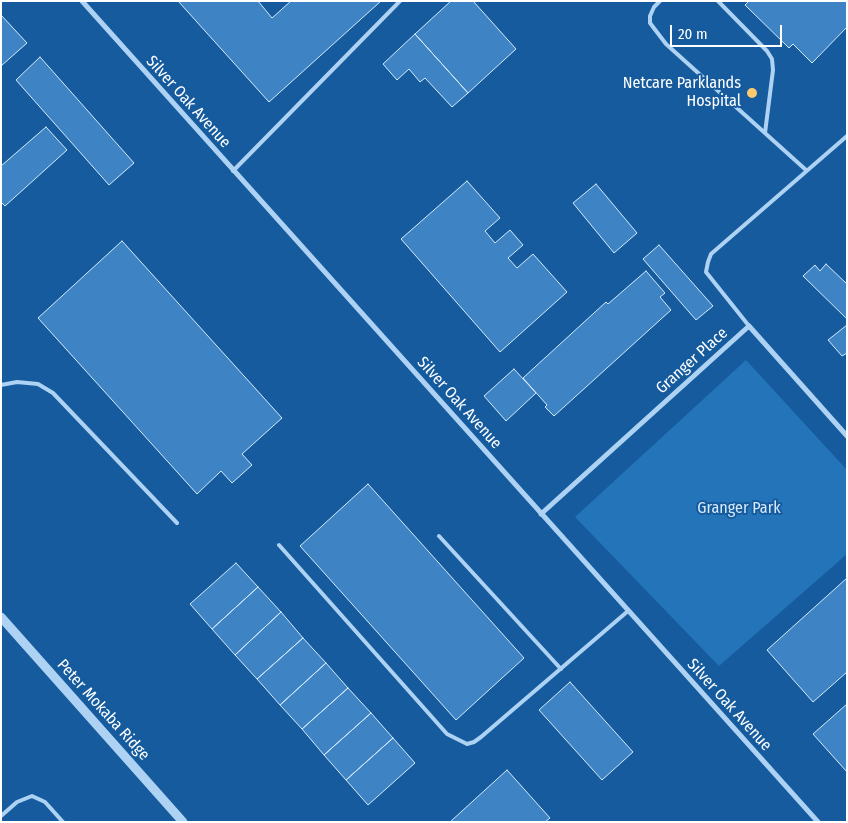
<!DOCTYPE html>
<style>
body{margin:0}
#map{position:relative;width:848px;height:823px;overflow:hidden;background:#155b9d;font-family:"Fira Sans Condensed",sans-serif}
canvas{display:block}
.frame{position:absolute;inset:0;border:2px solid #fff;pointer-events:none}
.scale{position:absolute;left:670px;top:25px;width:112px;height:22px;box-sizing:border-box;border:2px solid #fff;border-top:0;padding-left:6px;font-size:15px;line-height:18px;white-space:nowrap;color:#fff;-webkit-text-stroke:4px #155b9d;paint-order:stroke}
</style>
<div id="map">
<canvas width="848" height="823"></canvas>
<div class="frame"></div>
<div class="scale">20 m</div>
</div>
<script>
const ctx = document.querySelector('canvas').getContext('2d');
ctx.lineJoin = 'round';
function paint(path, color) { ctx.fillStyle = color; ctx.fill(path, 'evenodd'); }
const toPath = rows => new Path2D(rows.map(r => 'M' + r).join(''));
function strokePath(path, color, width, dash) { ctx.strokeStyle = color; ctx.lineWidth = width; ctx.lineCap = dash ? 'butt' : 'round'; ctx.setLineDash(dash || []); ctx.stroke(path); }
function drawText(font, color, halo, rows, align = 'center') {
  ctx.font = font + ' "Fira Sans Condensed",sans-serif'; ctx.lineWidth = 4; ctx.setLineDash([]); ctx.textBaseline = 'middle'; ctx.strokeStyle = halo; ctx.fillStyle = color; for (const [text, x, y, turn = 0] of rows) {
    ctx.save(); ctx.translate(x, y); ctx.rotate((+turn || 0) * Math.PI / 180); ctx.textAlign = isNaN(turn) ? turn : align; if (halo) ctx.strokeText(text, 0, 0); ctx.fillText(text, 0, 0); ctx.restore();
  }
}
paint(toPath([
 [746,360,847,470,847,554,719,666,575,517]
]), '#2474ba');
const building = toPath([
 [178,1,258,1,272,18,291,1,381,1,269,102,178,1],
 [451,1,473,1,516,49,468,93,415,34,451,1],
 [749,1,847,1,847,27,812,63,793,44,789,48,745,5,749,1],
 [1,15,27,43,1,66,1,15],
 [415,34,468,93,452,107,425,78,420,82,409,69,397,80,383,64,415,34],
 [40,57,134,163,109,185,16,80,40,57],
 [46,127,67,150,5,206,1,202,1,166,46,127],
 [467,181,500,218,485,231,495,243,510,230,523,245,508,258,517,268,533,254,567,292,500,352,401,239,467,181],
 [596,184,637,233,614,253,573,203,596,184],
 [122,241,282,418,242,454,252,465,232,483,221,471,197,494,38,318,122,241],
 [659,245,713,306,696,320,643,259,659,245],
 [826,264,847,284,847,319,803,276,815,265,820,271,826,264],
 [646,271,665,293,660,297,671,310,554,416,545,407,547,405,523,378,606,302,608,304,646,271],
 [847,325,847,353,842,356,828,340,847,325],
 [514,369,536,393,506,421,484,396,514,369],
 [368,484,524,658,456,720,300,546,368,484],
 [236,563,258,587,212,629,190,604,236,563],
 [847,578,847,672,813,702,767,650,847,578],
 [258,587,281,612,235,655,212,629,258,587],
 [281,612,303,638,257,679,235,655,281,612],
 [303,638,326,663,280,705,257,679,303,638],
 [326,663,348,688,302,729,280,705,326,663],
 [570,682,633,752,602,780,539,710,570,682],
 [348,688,371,713,324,755,302,729,348,688],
 [847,704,847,772,813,734,847,704],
 [371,713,393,738,346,780,324,755,371,713],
 [393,738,415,763,368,805,346,780,393,738],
 [507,770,550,818,545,822,450,822,507,770]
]);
paint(building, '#3e84c4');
strokePath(building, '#d5eafd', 1);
strokePath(toPath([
 [660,1,654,7,650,16,650,23,666,44,806,170],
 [718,1,767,51,772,59,773,70,765,133],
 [233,171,400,1],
 [749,326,706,272,708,262,711,254,847,136],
 [1,385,17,382,38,384,53,393,177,523],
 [439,536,561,669],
 [279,545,447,734,467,744,474,742,481,737,628,611],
 [1,816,17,802,32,796,45,802,63,822]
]), '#add2f3', 4);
strokePath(toPath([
 [82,1,818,822],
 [541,514,749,326,847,436]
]), '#add2f3', 5);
strokePath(toPath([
 [1,617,183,822]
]), '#add2f3', 9);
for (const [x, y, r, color] of [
 [752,93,6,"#ffca6f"]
]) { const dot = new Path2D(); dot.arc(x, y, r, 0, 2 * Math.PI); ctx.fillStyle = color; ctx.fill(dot); strokePath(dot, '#155b9d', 2); }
drawText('16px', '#fff', '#155b9d', [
 ["Netcare Parklands",741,84],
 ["Hospital",741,102]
], 'right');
drawText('16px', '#fff', '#155b9d', [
 ["Silver Oak Avenue",188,102,48],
 ["Granger Place",692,361,-42],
 ["Silver Oak Avenue",459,403,48],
 ["Silver Oak Avenue",729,705,48],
 ["Peter Mokaba Ridge",103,710,48]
]);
drawText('16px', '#d5eafd', '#155b9d', [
 ["Granger Park",739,509]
]);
</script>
